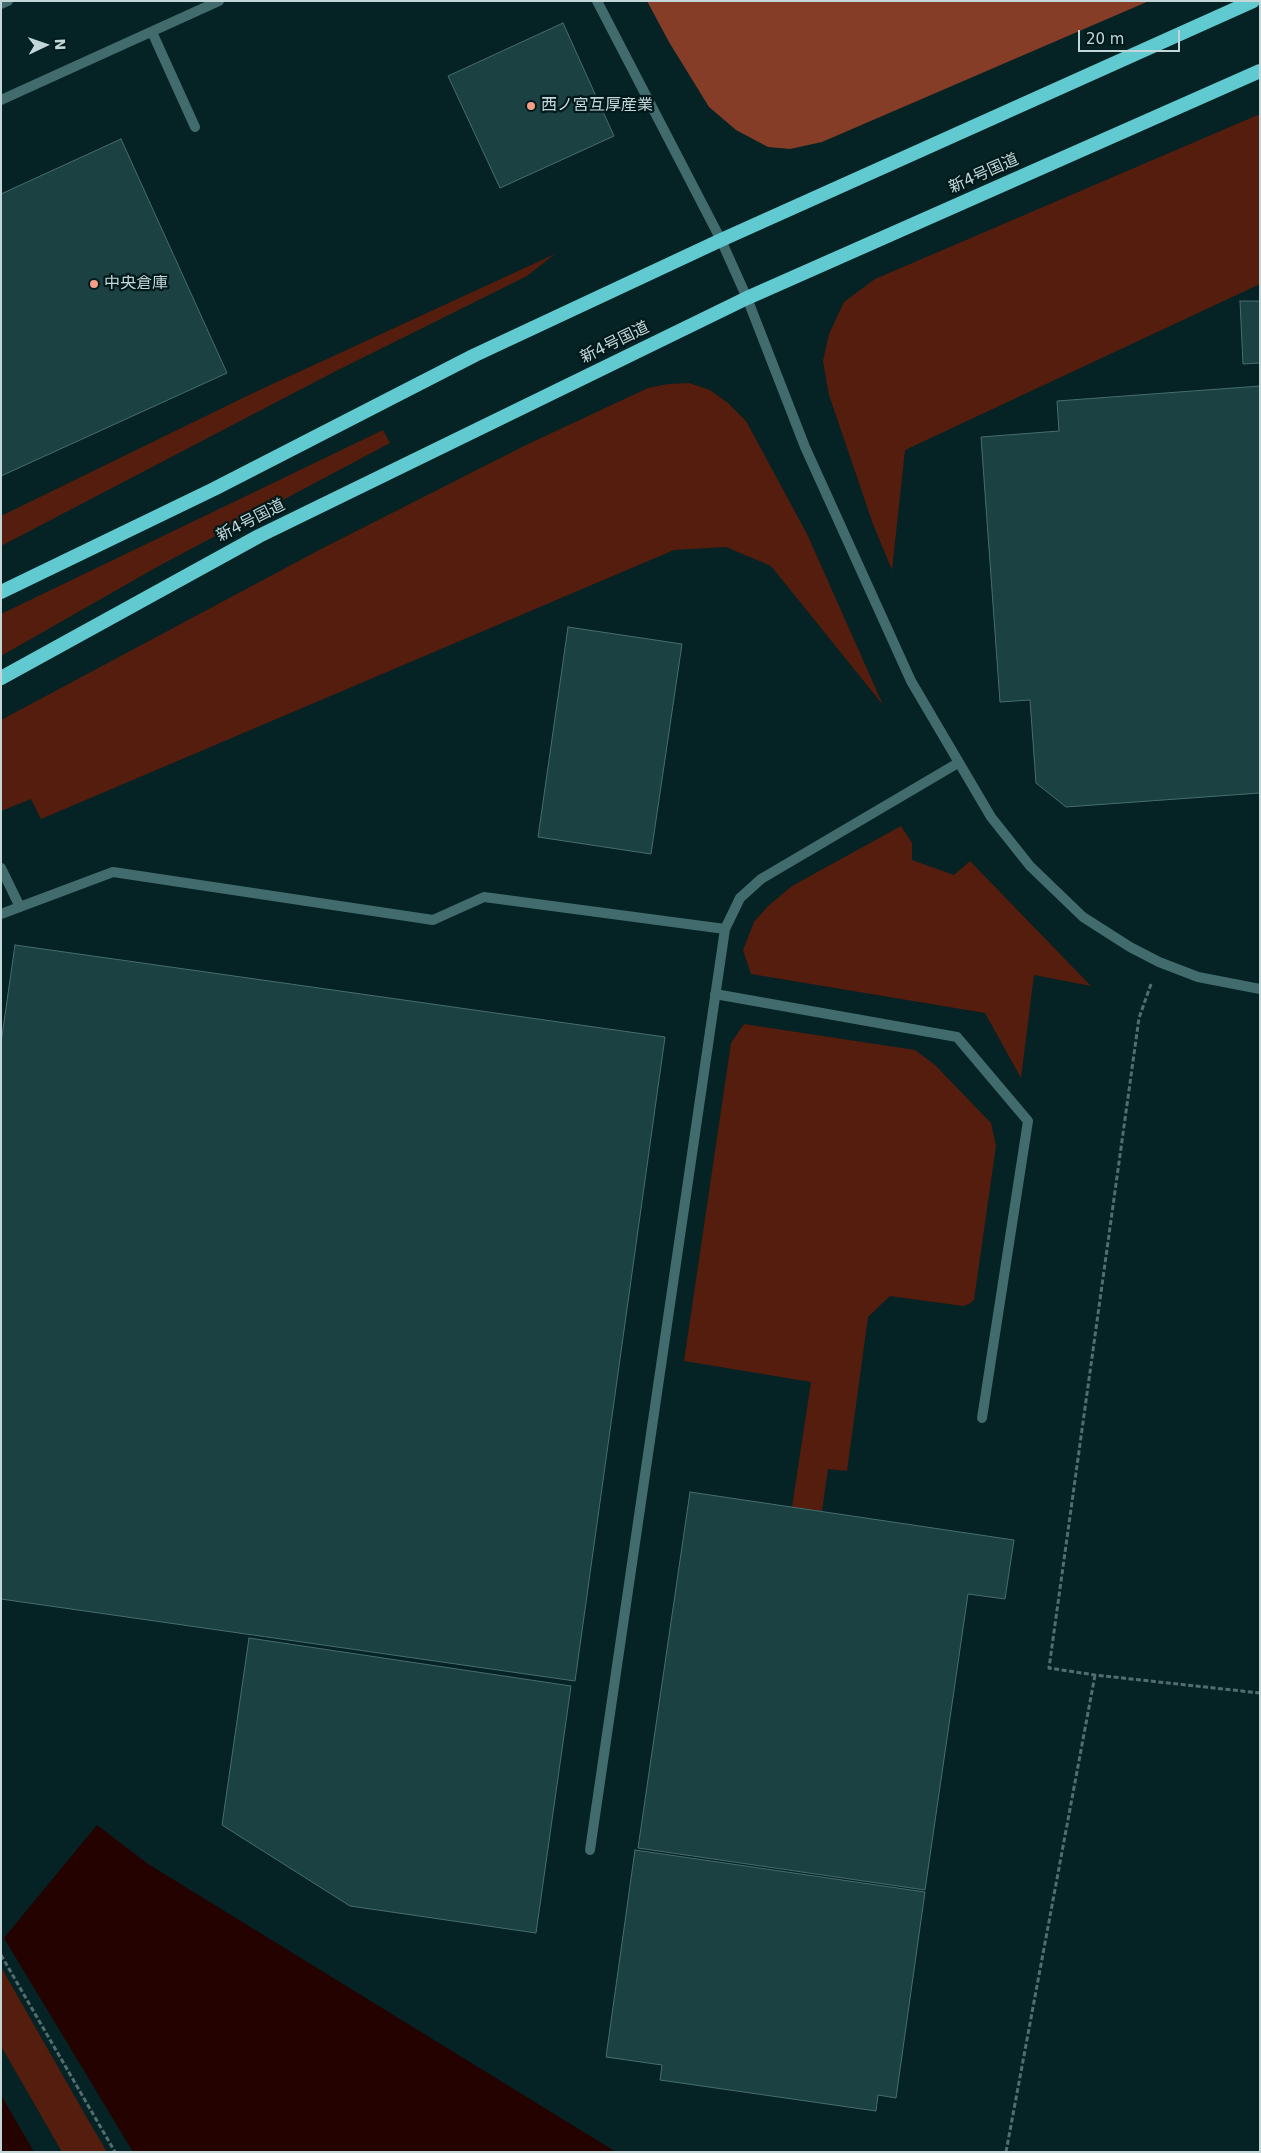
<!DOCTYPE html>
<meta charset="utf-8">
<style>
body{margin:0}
#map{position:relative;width:1261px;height:2153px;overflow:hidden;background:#052224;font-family:"DejaVu Sans",sans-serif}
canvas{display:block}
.frame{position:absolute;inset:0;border:2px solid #c3d7d8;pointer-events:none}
.north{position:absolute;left:20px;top:20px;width:50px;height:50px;-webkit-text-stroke:4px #00191b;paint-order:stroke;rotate:87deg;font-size:14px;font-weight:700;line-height:20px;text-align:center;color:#c3d7d8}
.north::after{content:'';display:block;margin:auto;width:18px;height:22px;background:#c3d7d8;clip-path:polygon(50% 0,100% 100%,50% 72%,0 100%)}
.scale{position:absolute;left:1078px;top:30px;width:102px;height:22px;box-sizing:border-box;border:2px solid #c3d7d8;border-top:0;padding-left:6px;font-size:15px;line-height:18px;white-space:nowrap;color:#c3d7d8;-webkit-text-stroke:4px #00191b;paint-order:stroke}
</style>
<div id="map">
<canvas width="1261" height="2153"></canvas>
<div class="frame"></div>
<div class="north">N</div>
<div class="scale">20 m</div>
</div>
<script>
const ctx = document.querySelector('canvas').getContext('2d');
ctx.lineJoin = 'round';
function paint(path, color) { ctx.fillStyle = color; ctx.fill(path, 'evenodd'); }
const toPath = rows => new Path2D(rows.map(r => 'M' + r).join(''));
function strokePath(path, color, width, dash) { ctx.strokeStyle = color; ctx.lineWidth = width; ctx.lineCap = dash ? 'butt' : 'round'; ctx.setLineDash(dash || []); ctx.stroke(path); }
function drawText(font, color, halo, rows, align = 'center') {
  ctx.font = font + ' "DejaVu Sans","Noto Sans JP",sans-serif'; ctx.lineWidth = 4.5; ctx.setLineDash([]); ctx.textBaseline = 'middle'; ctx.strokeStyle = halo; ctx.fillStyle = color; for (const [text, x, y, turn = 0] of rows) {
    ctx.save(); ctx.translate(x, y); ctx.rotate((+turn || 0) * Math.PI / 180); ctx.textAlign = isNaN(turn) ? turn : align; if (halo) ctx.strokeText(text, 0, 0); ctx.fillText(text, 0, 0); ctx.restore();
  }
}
paint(toPath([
 [1260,114,1260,284,905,450,892,570,873,524,829,395,823,361,829,334,844,302,875,279],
 [555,254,527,276,334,372,1,546,1,516,253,393],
 [689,383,710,390,728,403,746,421,807,534,883,705,771,566,726,547,674,550,41,819,31,799,1,811,1,720,321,549,526,445,648,388,668,384],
 [383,430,390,443,157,567,1,656,1,614],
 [901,826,912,843,912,860,954,875,970,861,1091,986,1034,975,1021,1078,985,1013,751,974,743,950,754,922,768,906,792,886],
 [744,1024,915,1050,935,1065,991,1123,996,1146,974,1300,969,1304,963,1306,890,1296,868,1317,847,1471,828,1469,822,1511,792,1507,811,1382,684,1361,731,1043],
 [1,1967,91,2125,107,2152,62,2152,1,2046]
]), '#551d0d');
paint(toPath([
 [647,1,1149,1,822,142,790,149,768,147,736,130,709,107,669,42]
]), '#853d28');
paint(toPath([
 [97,1825,148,1864,616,2152,133,2152,4,1938],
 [1,2095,34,2152,1,2152]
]), '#240200');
const building = toPath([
 [563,23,614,136,500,188,448,76,563,23],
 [121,139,227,373,1,476,1,194,121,139],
 [1240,301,1260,301,1260,363,1243,364,1240,301],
 [1260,386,1260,793,1066,807,1036,783,1030,700,1000,702,981,437,1059,431,1057,401,1260,386],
 [568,627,682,644,651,854,538,837,568,627],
 [15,945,665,1037,575,1681,1,1599,1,1043,15,945],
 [690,1492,1014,1540,1005,1599,968,1594,925,1890,638,1848,690,1492],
 [249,1638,571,1686,536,1933,350,1906,222,1825,249,1638],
 [635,1850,925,1892,896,2098,878,2095,876,2111,660,2080,662,2065,606,2057,635,1850]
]);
paint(building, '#1b4143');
strokePath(building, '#466d6f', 1);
strokePath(toPath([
 [1151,984,1139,1018,1049,1668,1095,1675,1260,1693],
 [1,1955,115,2152],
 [1006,2152,1095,1675]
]), '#536d6e', 3, [5, 2.5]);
strokePath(toPath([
 [1,4,8,1],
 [152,32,195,127],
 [1,100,219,1],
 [1,868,20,907],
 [1,914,113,872,433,920,484,897,725,929],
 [715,994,957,1037,1028,1121,982,1418],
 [590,1850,725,929,740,898,761,879,958,763]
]), '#416b6d', 10);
strokePath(toPath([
 [597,1,721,240,747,298,805,447,911,681,991,817,1030,866,1083,917,1130,947,1159,962,1198,977,1260,989]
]), '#416b6d', 10);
strokePath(toPath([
 [1,592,214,489,475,355,721,240,1253,1],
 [1,678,259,536,747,298,1260,71]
]), '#60cad0', 14);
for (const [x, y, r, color] of [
 [531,106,5,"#f49e86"],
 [94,284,5,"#f49e86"]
]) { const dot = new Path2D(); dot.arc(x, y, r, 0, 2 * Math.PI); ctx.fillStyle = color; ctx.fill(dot); strokePath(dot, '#00191b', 2); }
drawText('16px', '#c3d7d8', '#00191b', [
 ["西ノ宮互厚産業",541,106],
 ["中央倉庫",104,284]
], 'left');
drawText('16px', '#c3d7d8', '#00191b', [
 ["新4号国道",984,174,-24],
 ["新4号国道",615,343,-26],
 ["新4号国道",251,521,-27]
]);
</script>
